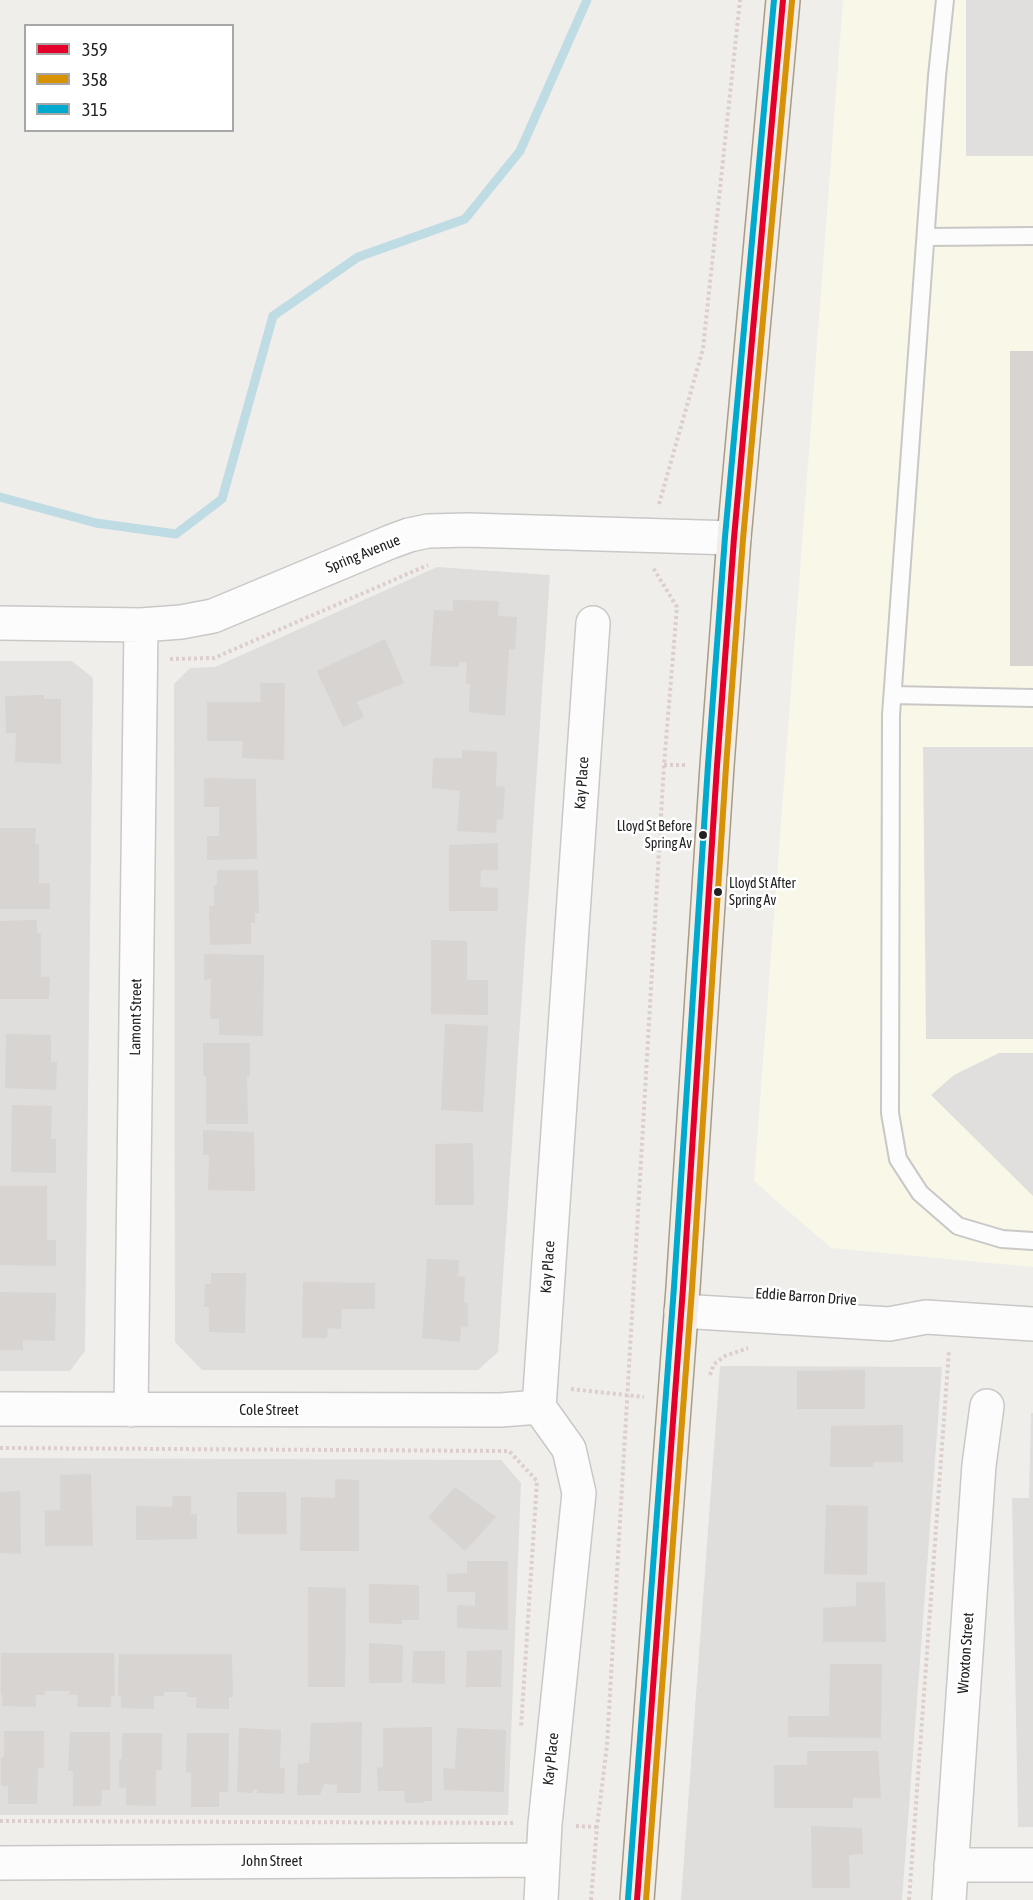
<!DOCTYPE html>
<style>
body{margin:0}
#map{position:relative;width:1033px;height:1900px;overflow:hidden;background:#f0eeeb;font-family:"Asap Condensed",sans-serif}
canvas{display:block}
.legend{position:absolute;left:24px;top:24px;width:210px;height:108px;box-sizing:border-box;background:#fff;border:2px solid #a7a7a7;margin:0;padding:8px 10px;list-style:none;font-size:18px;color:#222}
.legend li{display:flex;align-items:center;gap:12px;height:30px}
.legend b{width:30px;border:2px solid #a7a7a7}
</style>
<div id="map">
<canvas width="1033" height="1900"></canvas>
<ul class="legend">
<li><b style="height:8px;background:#e4002b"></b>359</li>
<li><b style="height:8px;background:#d79205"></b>358</li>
<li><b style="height:8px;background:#00a9ce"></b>315</li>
</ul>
</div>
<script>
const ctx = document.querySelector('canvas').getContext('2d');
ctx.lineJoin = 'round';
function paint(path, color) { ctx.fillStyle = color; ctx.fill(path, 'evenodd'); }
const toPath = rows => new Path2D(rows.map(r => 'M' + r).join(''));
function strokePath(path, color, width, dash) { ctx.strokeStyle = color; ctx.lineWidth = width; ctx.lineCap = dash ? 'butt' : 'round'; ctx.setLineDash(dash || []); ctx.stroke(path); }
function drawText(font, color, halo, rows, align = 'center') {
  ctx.font = font + ' "Asap Condensed",sans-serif'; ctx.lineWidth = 5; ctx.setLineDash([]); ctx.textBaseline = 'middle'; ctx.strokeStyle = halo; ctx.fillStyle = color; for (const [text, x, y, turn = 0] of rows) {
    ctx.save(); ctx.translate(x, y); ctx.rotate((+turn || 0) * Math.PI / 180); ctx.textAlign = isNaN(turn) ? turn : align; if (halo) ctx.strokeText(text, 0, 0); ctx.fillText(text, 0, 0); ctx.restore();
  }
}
paint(toPath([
 [437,567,550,575,498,1352,478,1370,202,1370,175,1342,174,684,190,668,215,667],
 [0,661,72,661,93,678,85,1351,70,1371,0,1371],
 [720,1366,942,1367,902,1900,681,1900],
 [1031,1413,1033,1413,1033,1827,1018,1827,1012,1498,1029,1498],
 [0,1458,501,1460,521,1483,508,1815,0,1815]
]), '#dfdedc');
paint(toPath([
 [843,0,1033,0,1033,1267,831,1248,754,1181]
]), '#f8f7e8');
paint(toPath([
 [966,0,1033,0,1033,156,966,156],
 [923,747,1033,747,1033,1039,926,1039],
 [999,1053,1033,1053,1033,1196,931,1095,954,1075]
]), '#e0dfde');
strokePath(toPath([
 [0,497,96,523,176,534,222,499,273,316,358,257,465,219,520,151,587,0]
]), '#bfdbe3', 9);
paint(toPath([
 [1010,351,1033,351,1033,666,1010,666],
 [453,600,499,601,498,616,517,617,515,650,509,649,505,716,469,712,470,684,466,684,467,662,459,662,459,667,430,666,434,610,453,611],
 [385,639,404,683,357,702,364,717,343,727,317,671],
 [260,683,285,683,284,760,242,758,243,741,207,741,207,702,261,702],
 [44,695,44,699,61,699,61,764,15,762,16,733,6,733,5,696],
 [462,750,497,752,496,786,505,787,503,819,497,820,496,833,457,831,460,791,432,788,433,758,462,758],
 [204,778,256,779,257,859,207,860,207,836,219,836,219,807,204,807],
 [0,828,36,828,35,844,39,844,39,884,50,883,50,909,0,909],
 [498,843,498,870,481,870,480,887,498,888,498,911,449,911,449,845],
 [217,870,258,870,259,913,255,913,255,923,251,923,251,944,210,945,209,906,214,906,214,885,217,885],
 [37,920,37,933,41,934,41,977,50,977,49,999,0,999,0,921],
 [431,940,467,941,467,980,488,980,488,1015,431,1014],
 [204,954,264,955,263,1036,219,1035,219,1019,210,1019,211,979,204,980],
 [445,1024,488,1026,483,1112,441,1110],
 [6,1034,51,1035,51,1062,57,1062,56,1090,5,1088],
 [203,1043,250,1043,250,1076,247,1076,248,1124,206,1124,206,1076,203,1076],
 [12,1105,52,1106,51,1139,56,1139,56,1173,11,1172],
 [203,1130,254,1132,255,1191,208,1190,209,1155,203,1155],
 [473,1143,474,1205,435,1205,435,1144],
 [0,1186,47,1186,47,1240,56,1240,56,1266,0,1265],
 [427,1259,459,1260,458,1276,465,1277,464,1302,468,1303,468,1327,461,1326,460,1342,422,1338],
 [211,1273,246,1273,245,1333,209,1332,209,1307,204,1307,205,1284,211,1284],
 [303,1282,375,1283,375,1309,342,1309,341,1329,328,1328,327,1338,302,1338],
 [0,1292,56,1293,55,1341,23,1340,23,1350,0,1350],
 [865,1370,865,1409,797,1409,797,1371],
 [903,1425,903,1462,873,1462,873,1467,830,1467,831,1426],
 [91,1474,93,1546,45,1546,45,1511,60,1510,60,1475],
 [335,1479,359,1480,359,1551,300,1551,301,1497,335,1498],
 [455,1487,496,1517,465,1551,428,1517],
 [20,1491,21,1554,0,1553,0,1492],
 [237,1492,286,1492,287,1534,237,1534],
 [173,1496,191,1496,191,1514,197,1514,197,1539,136,1540,136,1506,172,1507],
 [826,1505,868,1506,867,1575,824,1574],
 [467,1561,508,1561,508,1630,457,1628,457,1605,475,1606,475,1592,447,1592,447,1574,467,1573],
 [856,1582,885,1582,886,1642,823,1642,823,1608,856,1606],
 [369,1584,419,1585,419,1620,402,1620,402,1624,369,1623],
 [308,1587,346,1588,345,1687,308,1687],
 [369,1643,403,1645,402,1683,369,1683],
 [502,1650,501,1687,466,1687,467,1651],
 [413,1651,445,1651,445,1684,412,1683],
 [1,1653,114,1653,115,1696,111,1696,111,1707,77,1707,78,1695,69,1695,70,1691,45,1691,45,1695,36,1695,36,1707,2,1706,3,1695,1,1695],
 [119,1654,232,1654,233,1697,229,1697,229,1709,196,1708,197,1697,187,1697,187,1692,164,1692,164,1696,154,1696,154,1709,121,1708,121,1696,118,1696],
 [830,1664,882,1664,881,1738,788,1737,788,1716,829,1716],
 [362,1722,361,1793,337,1793,337,1785,324,1784,320,1795,297,1795,298,1764,309,1763,311,1723],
 [432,1727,432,1801,424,1801,423,1803,405,1803,404,1791,378,1791,377,1767,383,1768,383,1728],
 [239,1728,281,1730,280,1768,285,1768,284,1794,257,1793,258,1790,253,1790,253,1793,237,1792],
 [457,1728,506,1730,504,1792,444,1790,443,1768,455,1769],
 [4,1731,44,1731,44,1768,38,1768,37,1804,8,1804,8,1786,1,1786,1,1757,4,1758],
 [70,1732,110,1732,110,1790,102,1790,101,1806,73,1806,73,1771,68,1771],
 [122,1733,162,1733,162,1770,156,1770,156,1806,126,1805,126,1788,119,1787,119,1759,122,1759],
 [187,1733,229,1733,228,1792,219,1792,219,1807,191,1807,191,1773,186,1772],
 [807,1751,878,1751,881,1798,853,1798,853,1808,774,1808,774,1765,807,1765],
 [811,1826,862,1828,863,1854,849,1855,850,1888,812,1888]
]), '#d7d4d2');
const service = toPath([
 [945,0,937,76,891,715,890,1113,898,1159,920,1193,958,1226,1002,1239,1033,1241],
 [926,237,1033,236],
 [893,695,1033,698]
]);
const minor = toPath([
 [0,623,141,625,181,622,213,616,390,542,409,535,428,531,468,530,734,538],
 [681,1311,889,1324,926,1317,1033,1324],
 [0,1409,501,1410,539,1407],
 [131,1410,141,625],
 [0,1863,543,1860],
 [951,1865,1033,1865],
 [541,1900,545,1824,579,1493,569,1449,539,1407,593,623],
 [949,1900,979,1465,987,1406]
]);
const primary = toPath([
 [637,1900,683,1288,717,766,734,538,783,0]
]);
strokePath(service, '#c9c8c7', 20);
strokePath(minor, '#c9c8c7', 36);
strokePath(primary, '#a79c86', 36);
strokePath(toPath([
 [659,504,703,349,740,0],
 [170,659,214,658,428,565],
 [664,765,686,765],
 [710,1375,714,1364,725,1356,748,1348],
 [571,1389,644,1397],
 [0,1448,509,1451,537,1481,521,1728],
 [0,1821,514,1823],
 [576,1826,597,1827],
 [591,1900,597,1827,607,1745,664,765,677,607,652,566],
 [909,1900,949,1350]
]), '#dccecd', 4, [3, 3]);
strokePath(service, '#fdfcfc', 16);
strokePath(minor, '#fdfcfc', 33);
strokePath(primary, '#f3ede7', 33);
strokePath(toPath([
 [637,1900,683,1288,717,766,734,538,783,0]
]), '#e4002b', 6);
strokePath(toPath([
 [646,1900,692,1289,726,767,743,539,792,1]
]), '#d79205', 6);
strokePath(toPath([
 [628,1899,674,1287,708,765,725,537,774,0]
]), '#00a9ce', 6);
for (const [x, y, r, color] of [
 [703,835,5,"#222"],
 [718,892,5,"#222"]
]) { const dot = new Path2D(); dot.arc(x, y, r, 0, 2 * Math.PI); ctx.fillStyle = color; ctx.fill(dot); strokePath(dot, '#fff', 2); }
drawText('14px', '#222', '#fff', [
 ["Lloyd St Before",692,827],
 ["Spring Av",692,844],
 ["Lloyd St After",729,884,"left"],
 ["Spring Av",729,901,"left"]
], 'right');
drawText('15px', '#222', '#fff', [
 ["Spring Avenue",363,554,-22],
 ["Kay Place",582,783,-86],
 ["Lamont Street",136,1017,-89],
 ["Kay Place",548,1267,-86],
 ["Eddie Barron Drive",806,1297,4],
 ["Cole Street",269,1410],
 ["Wroxton Street",966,1653,-86],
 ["Kay Place",551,1759,-84],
 ["John Street",272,1861]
]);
</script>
